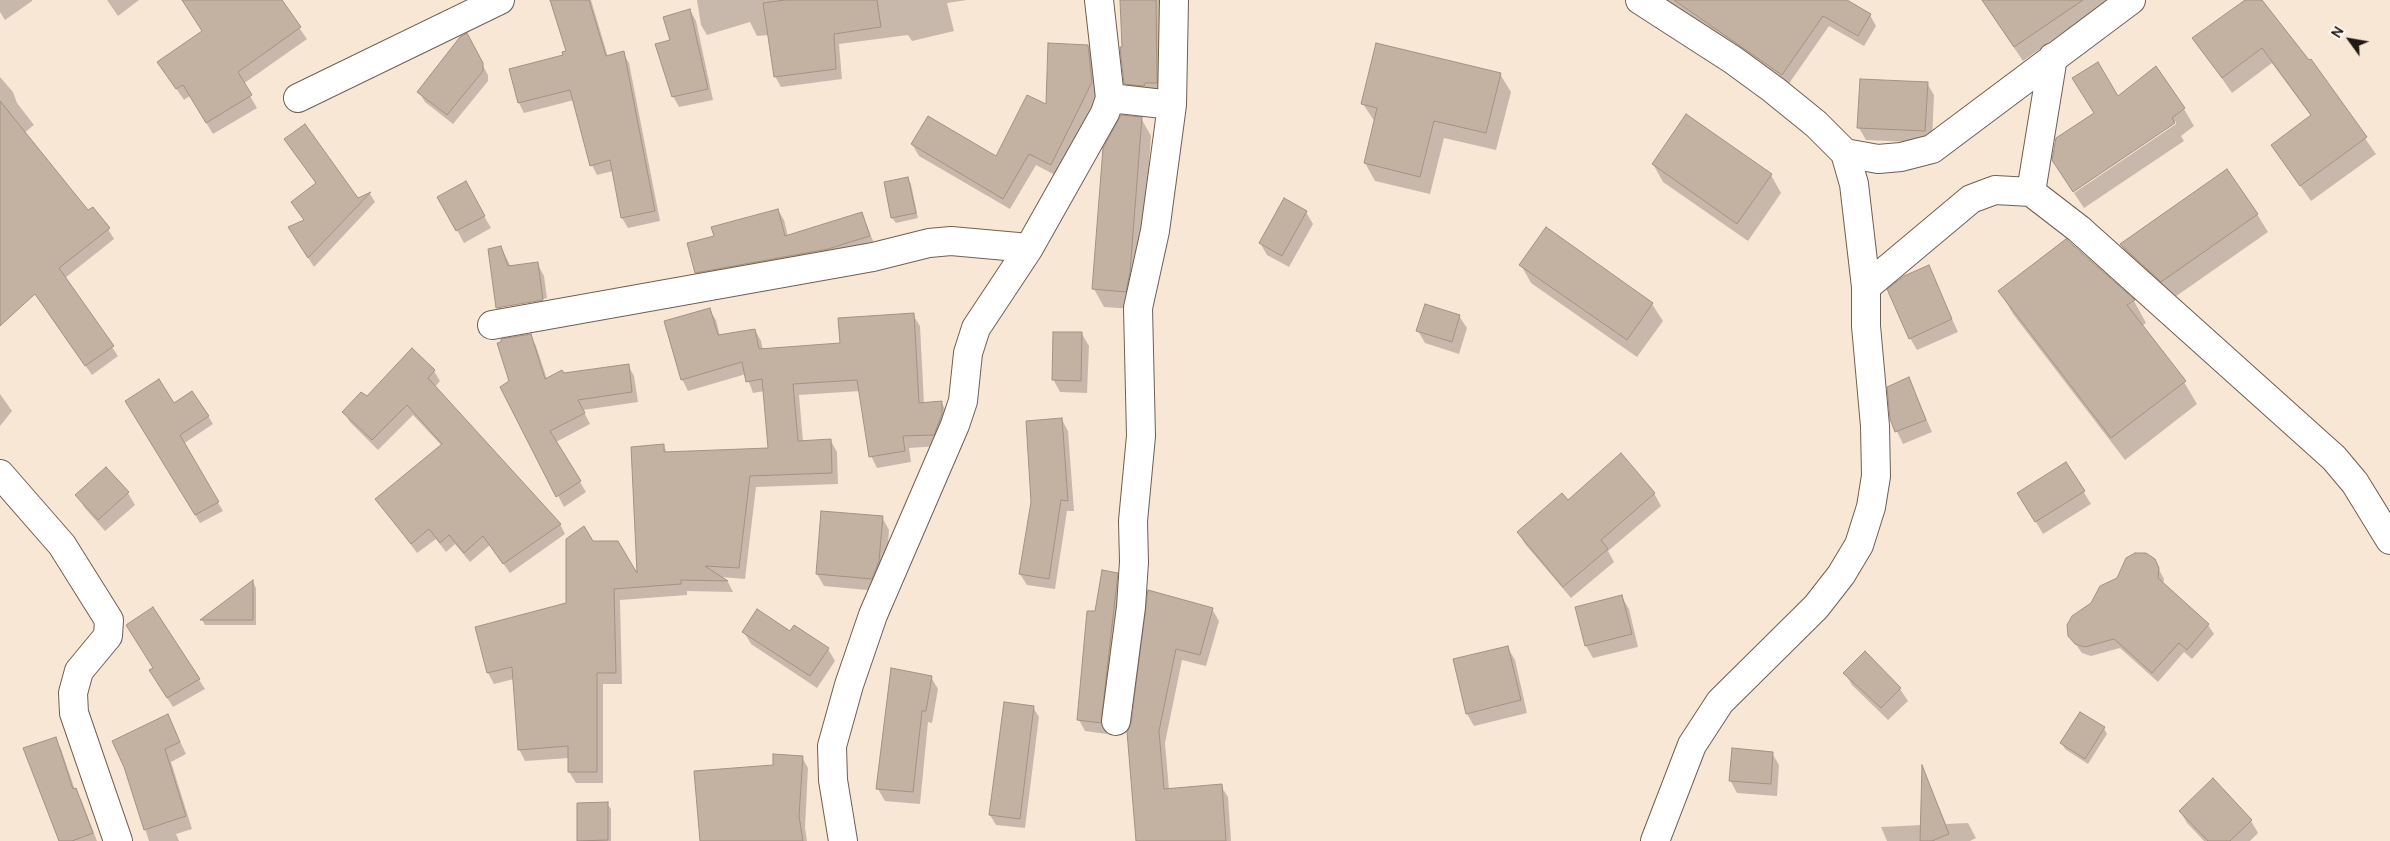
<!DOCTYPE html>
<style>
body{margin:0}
#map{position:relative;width:2390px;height:841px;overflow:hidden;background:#f9e7d6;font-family:Manrope,sans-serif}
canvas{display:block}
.north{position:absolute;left:2325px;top:15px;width:50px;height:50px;-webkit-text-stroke:4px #fef6f0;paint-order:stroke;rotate:302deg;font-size:14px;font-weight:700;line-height:20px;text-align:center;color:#211a14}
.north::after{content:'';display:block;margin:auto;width:18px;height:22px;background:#211a14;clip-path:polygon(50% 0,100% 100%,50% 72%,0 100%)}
</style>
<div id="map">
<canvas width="2390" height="841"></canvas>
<div class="north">N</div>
</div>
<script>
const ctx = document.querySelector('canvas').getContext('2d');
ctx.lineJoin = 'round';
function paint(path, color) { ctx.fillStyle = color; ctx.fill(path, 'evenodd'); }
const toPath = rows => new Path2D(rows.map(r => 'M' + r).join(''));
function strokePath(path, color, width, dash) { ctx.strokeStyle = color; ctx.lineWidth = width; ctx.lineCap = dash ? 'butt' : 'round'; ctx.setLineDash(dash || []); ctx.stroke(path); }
paint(toPath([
 [0,0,32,0,32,1,5,20,0,12],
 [107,0,139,0,118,16],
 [183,0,280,0,307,39,243,84,257,108,213,134,190,96,184,100,159,63,203,32],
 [551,0,591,0,608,57,623,53,629,63,660,221,628,228,622,218,613,171,597,175,592,165,574,100,524,113,519,103,568,52],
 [697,0,967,0,947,3,954,31,912,41,908,35,839,44,842,79,781,87,775,76,769,35,757,36,750,22,707,35,701,25],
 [1121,0,1162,0,1163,95,1132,96,1125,83],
 [1666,0,1845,0,1870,15,1876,26,1864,46,1829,26,1788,85],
 [1982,0,2109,0,2023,61],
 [2247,0,2260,0,2309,62,2310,61,2376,154,2311,201,2272,145,2311,116,2272,63,2232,93,2194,38],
 [690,10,696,21,713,100,679,107,673,96],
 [466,35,488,75,488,81,453,124,425,102,419,92],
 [1088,46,1094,58,1098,94,1057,176,1036,165,1010,209,919,156,912,144,996,158,1047,106],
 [1500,74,1511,92,1496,150,1444,138,1430,194,1375,181,1365,163,1375,122,1363,104],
 [0,77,13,92,17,103,34,125,24,133,88,212,108,229,114,239,65,278,118,356,92,375,32,290,0,262],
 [1861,80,1927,83,1934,95,1932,143,1866,140,1859,128],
 [2117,98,2184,109,2194,126,2181,136,2184,141,2084,208,2074,193,2176,124,2176,121,2073,191,2095,113],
 [1141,118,1151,136,1140,290,1135,309,1104,307,1094,289],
 [1653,164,1771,175,1781,193,1748,241,1663,182],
 [908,178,911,184,918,218,896,223,892,218],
 [465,183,491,228,464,243,439,197],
 [370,194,375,202,314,267,295,237,305,221,292,202,357,199],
 [778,210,784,220,788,236,862,213,875,246,702,283,697,272],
 [1306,212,1313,224,1289,267,1267,255,1260,243],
 [2257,214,2268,232,2172,299,2131,262,2121,245],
 [501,247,511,267,537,263,544,276,547,298,501,306,501,309,548,300,549,312,505,320,498,308,489,250],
 [1521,265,1652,304,1663,321,1637,357,1531,283],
 [1928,267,1958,332,1917,350,1910,338],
 [2000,291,2134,301,2146,323,2142,326,2184,382,2197,404,2125,460,2013,314],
 [709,309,716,320,720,336,755,330,761,341,763,350,841,344,913,315,920,326,924,404,941,402,948,414,940,446,909,448,911,462,877,468,871,456,860,391,799,395,803,442,831,441,837,452,838,484,756,487,745,579,721,577,728,582,733,592,687,591,687,595,620,600,622,684,603,684,603,783,576,783,569,772,569,758,525,761,519,749,514,679,494,684,488,673,568,604,592,543,639,578,664,446,667,453,769,449,765,391,753,393,746,374,688,391,682,379],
 [1459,316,1467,328,1459,354,1425,343,1418,331],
 [1082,334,1089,346,1087,393,1060,392,1053,379],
 [530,335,536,346,547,379,564,374,628,365,634,376,638,402,583,410,590,424,556,442,586,492,564,507,501,387,510,382,503,343],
 [412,349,434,371,440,381,435,387,560,524,565,534,510,573,490,545,470,562,455,544,446,552,436,539,417,553,377,499,442,446,413,415,378,450,350,422,344,412,367,398],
 [1909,379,1932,432,1903,444,1891,419],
 [0,394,12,411,0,426],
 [127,402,174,404,208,416,213,424,183,444,223,511,200,523],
 [1062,420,1068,431,1074,511,1067,511,1055,589,1027,585,1020,574],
 [2066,463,2091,504,2043,534,2019,493],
 [128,493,135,505,105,531,84,507,77,495],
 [1654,493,1661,506,1608,551,1614,562,1571,598,1525,544,1518,532,1567,502],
 [822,513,882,517,889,530,886,574,878,591,824,586,817,574],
 [2154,560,2164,579,2163,584,2208,625,2214,634,2192,659,2184,652,2158,682,2120,648,2091,656,2082,653,2069,635,2092,604,2118,578],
 [1117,574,1123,585,1107,734,1085,731,1079,720],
 [253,582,256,588,256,625,205,625,202,620],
 [1149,591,1212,609,1219,621,1206,666,1182,660,1165,743,1169,790,1221,786,1228,797,1231,841,1136,841,1133,723],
 [1622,597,1629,609,1638,647,1593,658,1586,646],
 [153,609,205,689,173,707,156,680,154,668],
 [744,632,790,632,828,649,835,661,817,688,751,644],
 [1508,648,1515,660,1527,713,1474,726,1467,714],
 [1865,653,1900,689,1908,701,1888,720,1852,685,1845,673],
 [931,677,938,689,932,723,928,722,920,804,885,801,878,789],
 [1005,704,1033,707,1039,717,1025,828,996,825,990,815],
 [168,716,186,754,171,762,192,829,176,834,179,841,149,841,125,767],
 [2104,728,2107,734,2088,764,2065,749,2062,743],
 [55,739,61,749,75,790,81,799,97,841,60,841],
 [1772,753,1779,765,1777,796,1737,793,1730,780],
 [802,757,808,768,805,828,807,841,757,841,774,766],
 [1923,770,1946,824,1968,823,1976,838,1970,841,1887,841,1881,827,1922,825],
 [607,804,611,809,611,841,579,841],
 [2180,811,2251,821,2258,833,2250,841,2204,841,2187,823]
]), '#0003');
const building = toPath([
 [182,0,282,0,301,27,238,72,252,95,206,123,183,85,176,89,157,62,202,31,182,0],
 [550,0,589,0,606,56,624,51,655,211,621,218,610,160,590,166,570,90,518,103,509,69,563,55,562,52,566,51,550,0],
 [785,0,877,0,881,27,834,34,836,69,774,77,763,3,785,0],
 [1120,0,1156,0,1157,83,1145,83,1144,86,1124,84,1120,47,1122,47,1120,0],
 [1674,0,1847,0,1871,14,1858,36,1823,16,1782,75,1674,0],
 [1982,0,2083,0,2014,47,1982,0],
 [2245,0,2262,0,2309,60,2311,59,2367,137,2300,186,2271,145,2311,115,2262,48,2222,78,2192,38,2245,0],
 [690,9,708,89,672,97,655,44,670,40,663,17,690,9],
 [467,33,483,63,483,71,447,115,417,92,460,37,467,33],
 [1048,43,1088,45,1092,82,1051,165,1029,154,1003,199,911,144,928,116,996,156,1027,95,1046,104,1048,43],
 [1376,43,1501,73,1486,133,1434,121,1420,177,1364,163,1377,108,1361,104,1376,43],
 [2098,62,2118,96,2156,66,2185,108,2172,118,2175,123,2073,192,2052,160,2056,138,2094,113,2072,78,2098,62],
 [1860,79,1928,82,1925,131,1857,128,1860,79],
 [0,101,88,210,93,207,110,228,59,268,114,346,85,366,35,294,0,326,0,101],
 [1686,114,1772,174,1737,224,1652,164,1686,114],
 [1121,115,1142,117,1130,272,1126,292,1092,289,1103,148,1121,115],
 [305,124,358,198,371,192,308,258,288,227,304,220,291,202,316,183,284,139,305,124],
 [2227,169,2258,214,2161,282,2120,244,2227,169],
 [908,177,916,213,891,218,884,182,908,177],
 [466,181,485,216,456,231,437,197,466,181],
 [1284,198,1307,211,1282,256,1259,243,1284,198],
 [778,209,785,236,862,212,870,236,828,249,695,273,687,243,714,236,711,227,778,209],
 [1546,227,1653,303,1627,340,1519,265,1546,227],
 [2066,239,2135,300,2127,305,2186,381,2111,438,1998,291,2066,239],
 [501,246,508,266,538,262,543,300,496,308,488,249,501,246],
 [1929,265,1952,319,1909,339,1887,289,1904,276,1929,265],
 [1425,304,1460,315,1452,342,1416,331,1425,304],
 [710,308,718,335,755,329,759,349,840,343,838,318,914,313,919,403,942,401,942,414,934,435,903,436,905,451,869,457,857,380,793,384,798,441,831,439,832,473,750,476,739,568,705,566,728,581,681,580,681,584,614,589,616,673,597,673,597,772,568,772,568,746,518,750,512,667,487,673,475,627,566,603,566,539,584,526,593,541,618,541,637,573,631,447,664,444,664,452,768,448,762,379,746,382,742,362,681,380,664,321,710,308],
 [1053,332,1082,332,1081,381,1052,380,1053,332],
 [531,334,545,379,562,370,564,373,629,364,632,392,578,400,585,413,550,431,581,481,556,497,500,387,509,381,497,343,501,342,501,339,531,334],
 [412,348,435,370,428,378,561,524,503,564,483,536,464,553,449,535,440,543,429,529,411,544,375,499,442,444,407,405,372,440,342,412,361,392,367,396,412,348],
 [1909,377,1926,420,1895,432,1890,419,1887,387,1909,377],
 [159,379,174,403,192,391,209,416,180,435,219,502,195,515,125,401,159,379],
 [1062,418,1068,501,1061,500,1049,579,1019,574,1031,502,1026,421,1062,418],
 [1621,453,1655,493,1601,540,1608,549,1563,587,1517,532,1562,493,1568,500,1621,453],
 [2066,462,2085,491,2035,522,2017,493,2066,462],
 [106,467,129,492,98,520,75,495,106,467],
 [821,511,883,516,879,561,872,579,816,574,821,511],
 [2135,553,2146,553,2155,559,2159,568,2158,578,2209,624,2187,650,2179,643,2152,673,2114,639,2085,647,2075,644,2068,636,2067,625,2072,616,2091,603,2100,586,2117,578,2126,558,2135,553],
 [1102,570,1118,573,1101,723,1077,720,1087,611,1095,611,1102,570],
 [253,580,253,620,200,620,253,580],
 [1148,590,1213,608,1200,655,1176,649,1159,731,1164,789,1222,784,1226,841,1136,841,1127,732,1131,723,1148,590],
 [1622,595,1632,634,1585,646,1575,607,1622,595],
 [153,607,200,679,167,698,149,670,153,668,126,625,153,607],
 [757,609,790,631,794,625,829,648,810,676,742,632,757,609],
 [1508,646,1521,700,1466,714,1453,659,1508,646],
 [1865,651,1901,688,1881,708,1843,673,1865,651],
 [891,668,932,676,926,711,922,711,913,792,876,789,891,668],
 [1004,702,1034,706,1020,819,989,815,1004,702],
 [2080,712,2105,727,2085,759,2060,743,2080,712],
 [168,714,180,742,165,749,186,816,144,830,124,767,112,741,168,714],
 [56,737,73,789,76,788,93,833,72,841,59,841,23,748,56,737],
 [1732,748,1773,752,1771,784,1729,781,1732,748],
 [773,754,803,756,799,816,803,841,700,841,694,771,773,765,773,754],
 [1922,765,1949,834,1932,841,1920,841,1922,765],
 [2213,778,2252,820,2230,841,2208,841,2179,811,2213,778],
 [608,802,608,840,577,841,577,803,608,802]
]);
paint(building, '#c3b1a1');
strokePath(building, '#a39283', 1);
const street = toPath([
 [1099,0,1110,98],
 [1640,0,1733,60,1774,90,1816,124,1845,153,1878,159,1901,157,1932,149,2131,0],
 [298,98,500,0],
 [1845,153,1854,184,1866,287],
 [2031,192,2079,229,2334,458,2355,483,2390,540],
 [492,325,873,257,929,243,951,241,1029,248,1105,113,1110,98,1172,105],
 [0,474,62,545,109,620,108,636,79,671,73,693,74,713,118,841],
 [1116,721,1131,607,1134,562,1133,521,1141,436,1138,308,1155,231,1172,105,1174,0],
 [843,841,833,780,832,746,849,685,873,615,955,425,963,401,968,353,976,328,1029,248],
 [1655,841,1692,745,1720,702,1816,607,1841,575,1859,545,1871,507,1876,476,1875,426,1866,326,1866,287,1971,199,1995,190,2031,192,2053,57]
]);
strokePath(street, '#706052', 30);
strokePath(street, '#fff', 28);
</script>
